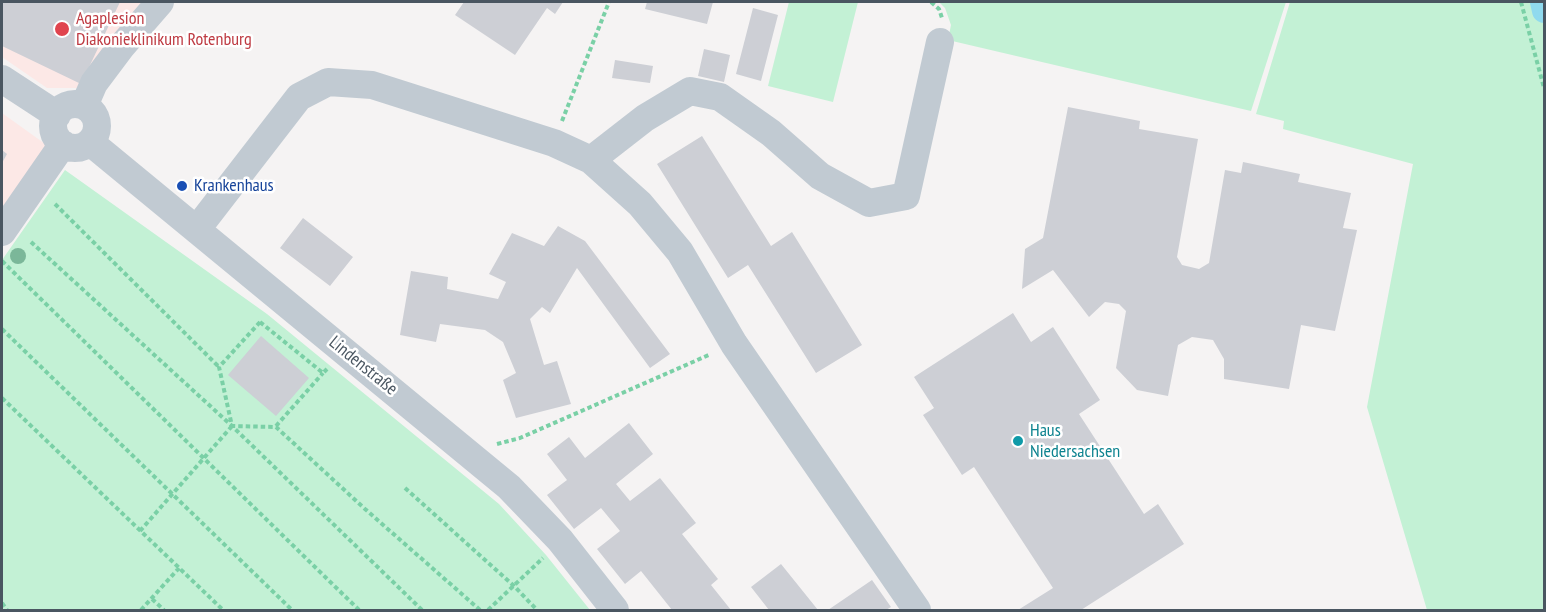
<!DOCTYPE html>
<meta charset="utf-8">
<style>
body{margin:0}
#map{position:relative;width:1546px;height:612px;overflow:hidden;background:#f5f3f3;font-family:"PT Sans Narrow",sans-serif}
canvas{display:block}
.frame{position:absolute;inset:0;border:3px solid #4a5661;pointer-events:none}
</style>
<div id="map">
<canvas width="1546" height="612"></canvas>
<div class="frame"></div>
</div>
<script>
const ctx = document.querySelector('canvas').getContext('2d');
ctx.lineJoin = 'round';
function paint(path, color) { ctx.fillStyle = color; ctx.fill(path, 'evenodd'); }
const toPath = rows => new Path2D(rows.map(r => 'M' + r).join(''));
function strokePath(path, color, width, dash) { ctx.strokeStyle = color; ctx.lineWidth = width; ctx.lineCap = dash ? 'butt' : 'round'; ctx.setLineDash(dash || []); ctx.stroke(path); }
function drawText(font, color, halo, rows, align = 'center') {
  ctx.font = font + ' "PT Sans Narrow",sans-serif'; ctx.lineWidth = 5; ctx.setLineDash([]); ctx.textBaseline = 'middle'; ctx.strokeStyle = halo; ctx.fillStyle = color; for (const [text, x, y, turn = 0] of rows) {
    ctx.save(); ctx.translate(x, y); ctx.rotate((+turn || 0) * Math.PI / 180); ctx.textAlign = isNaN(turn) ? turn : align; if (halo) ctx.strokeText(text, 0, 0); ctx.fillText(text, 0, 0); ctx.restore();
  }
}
paint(toPath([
 [2,2,144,2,77,88,47,88,2,57],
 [2,113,48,146,2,212]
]), '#fce8e6');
paint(toPath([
 [789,2,858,2,833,102,768,86],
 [939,2,1286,2,1251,111,948,40,951,25,945,8],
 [1290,2,1544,2,1544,610,1427,610,1367,407,1413,164,1283,129,1284,121,1256,114],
 [65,170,267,314,499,504,546,555,590,610,2,610,2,260]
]), '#c3f1d5');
strokePath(toPath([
 [1542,2,1544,11]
]), '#90daee', 24);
paint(toPath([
 [2,2,120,2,81,84,2,46],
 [464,2,563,2,555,14,547,8,515,55,455,15],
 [647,2,713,2,707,24,645,9],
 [753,8,778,15,761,81,736,74],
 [704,49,730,55,724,82,698,76],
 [615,60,653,66,650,83,612,78],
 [1068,107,1140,121,1139,129,1198,139,1177,257,1182,265,1199,269,1209,263,1225,170,1241,173,1243,162,1300,174,1298,182,1351,193,1343,228,1357,230,1335,331,1301,325,1289,389,1224,379,1224,359,1213,340,1192,337,1178,345,1168,396,1137,390,1116,368,1126,311,1119,304,1105,302,1089,317,1053,270,1022,289,1025,249,1043,238],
 [702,136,771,246,792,232,862,345,816,373,748,265,728,278,657,164],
 [2,150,7,154,2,163],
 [303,218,353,257,330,286,280,248],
 [558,226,585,241,670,354,650,368,577,268,550,313,542,307,530,319,544,365,557,361,571,404,516,418,503,380,516,373,503,342,485,330,440,324,436,342,400,335,411,271,448,277,447,289,498,299,506,282,489,274,512,233,544,246],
 [1013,313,1031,342,1053,327,1100,400,1079,414,1144,514,1158,504,1184,544,1081,610,1018,610,1053,588,974,467,962,475,923,415,934,408,914,377],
 [261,336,309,378,276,416,228,375],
 [629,423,653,454,616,484,630,501,660,478,696,523,682,534,718,579,711,585,731,610,672,610,641,571,625,584,597,549,620,531,601,508,574,529,547,495,567,480,547,454,569,437,585,458],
 [781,564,818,610,769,610,751,587],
 [872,580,891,607,886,610,828,610]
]), '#cdcfd5');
strokePath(toPath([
 [931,2,939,9,942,18],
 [1521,2,1544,88],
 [562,121,609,2],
 [55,204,219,367],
 [31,242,232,426,422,610],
 [2,261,359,610],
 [260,322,219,367,232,426,276,427,365,509,480,610],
 [260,322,323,373,327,369],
 [2,329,292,610],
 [2,398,223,610],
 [276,426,323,373],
 [497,444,520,438,711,354],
 [405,488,514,586,537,610],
 [140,531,232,426],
 [152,599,164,610],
 [2,603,7,610],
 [141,610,179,568],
 [488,610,543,558]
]), '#7ad0a6', 4, [4.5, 3]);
strokePath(toPath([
 [2,79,57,115],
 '53 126a22 22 0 1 1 44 0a22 22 0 1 1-44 0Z',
 [84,106,94,83,121,47,160,2],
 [90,142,509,487,560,540,615,610],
 [591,160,645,118,690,91,720,97,771,133,820,176,869,203,906,196,940,42],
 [197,229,299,97,328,82,372,85,554,143,591,160,640,204,680,252,734,344,917,610],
 [2,232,63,144]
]), '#c1cad2', 28);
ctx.fillStyle = '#7bb799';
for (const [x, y] of [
 [18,256]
]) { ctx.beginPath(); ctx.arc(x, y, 8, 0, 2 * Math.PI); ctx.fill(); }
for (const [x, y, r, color] of [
 [62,29,8,"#e0444e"],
 [182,186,6,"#1a4fb4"],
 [1018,441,6,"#0f9aa8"]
]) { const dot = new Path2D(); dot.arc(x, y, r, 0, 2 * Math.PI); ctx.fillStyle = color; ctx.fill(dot); strokePath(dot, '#fff', 2); }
drawText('18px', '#be3a42', '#fff', [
 ["Agaplesion",76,19],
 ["Diakonieklinikum Rotenburg",76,40]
], 'left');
drawText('18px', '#164399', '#fff', [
 ["Krankenhaus",194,186]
], 'left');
drawText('18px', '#4a5661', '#fff', [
 ["Lindenstraße",363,366,39]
]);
drawText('18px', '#0d838f', '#fff', [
 ["Haus",1030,431],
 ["Niedersachsen",1030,452]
], 'left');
</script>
